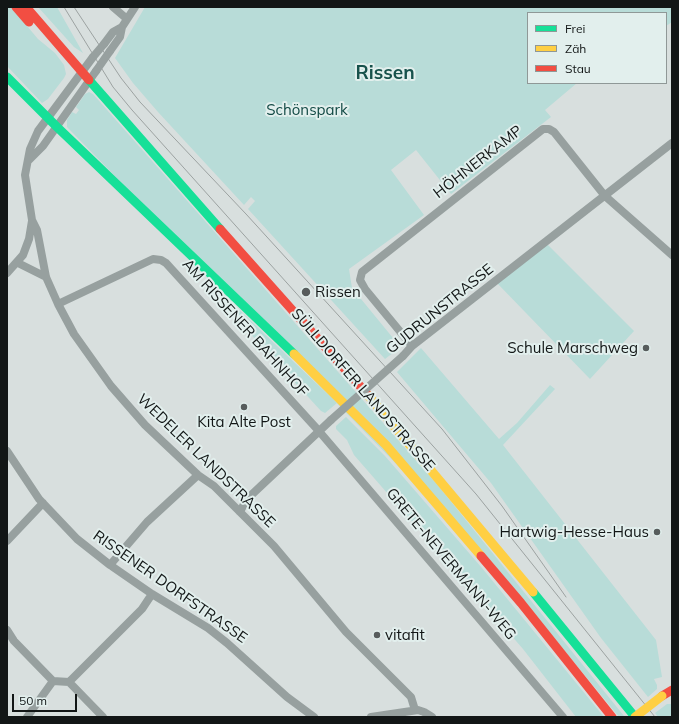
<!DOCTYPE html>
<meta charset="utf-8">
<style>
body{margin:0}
#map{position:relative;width:679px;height:724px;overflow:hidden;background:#d8dfde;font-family:Mulish,sans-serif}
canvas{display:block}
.frame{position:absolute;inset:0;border:8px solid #121616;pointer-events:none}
.legend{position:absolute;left:527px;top:12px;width:140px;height:72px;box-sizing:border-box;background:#e2efed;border:1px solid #8f9897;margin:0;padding:5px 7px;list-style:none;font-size:12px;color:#121616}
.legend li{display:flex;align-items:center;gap:8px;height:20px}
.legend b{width:20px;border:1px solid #8f9897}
.scale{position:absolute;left:12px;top:694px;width:65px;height:18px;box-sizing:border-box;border:2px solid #121616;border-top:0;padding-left:5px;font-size:12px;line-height:14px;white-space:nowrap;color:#121616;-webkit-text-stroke:3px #e2efed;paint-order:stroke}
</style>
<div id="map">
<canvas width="679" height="724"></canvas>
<div class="frame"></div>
<ul class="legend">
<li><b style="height:5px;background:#16e098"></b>Frei</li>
<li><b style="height:5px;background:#ffcf43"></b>Zäh</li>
<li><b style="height:5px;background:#f24e42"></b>Stau</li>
</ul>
<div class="scale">50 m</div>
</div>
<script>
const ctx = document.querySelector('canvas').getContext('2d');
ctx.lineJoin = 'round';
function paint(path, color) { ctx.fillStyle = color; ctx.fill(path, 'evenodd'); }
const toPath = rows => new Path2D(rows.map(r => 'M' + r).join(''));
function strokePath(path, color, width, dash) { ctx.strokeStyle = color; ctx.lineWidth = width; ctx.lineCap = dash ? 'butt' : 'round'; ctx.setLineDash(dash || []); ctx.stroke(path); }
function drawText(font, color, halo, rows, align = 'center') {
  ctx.font = font + ' Mulish,sans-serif'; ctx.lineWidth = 4; ctx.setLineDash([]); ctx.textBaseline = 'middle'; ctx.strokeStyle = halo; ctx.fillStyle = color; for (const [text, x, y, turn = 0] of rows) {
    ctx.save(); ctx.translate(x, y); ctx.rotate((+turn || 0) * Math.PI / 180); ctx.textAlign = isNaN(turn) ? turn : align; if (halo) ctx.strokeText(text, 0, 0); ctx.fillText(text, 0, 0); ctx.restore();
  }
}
paint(toPath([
 [7,7,11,7,38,39,55,53,64,65,66,74,64,78,48,99,42,103,7,66],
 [38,7,57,7,83,53,74,47],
 [145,7,672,7,672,22,666,26,666,13,528,13,528,83,577,83,545,110,551,117,451,194,416,150,391,170,424,215,349,269,352,288,393,338,398,349,385,359,248,209,255,201,251,197,244,205,158,112,133,83,115,58],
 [89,92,93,94,436,483,624,716,619,717,491,561,67,127,67,120,72,112,76,114,79,110,76,107,85,94],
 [545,242,634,331,590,379,495,281],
 [232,303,337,403,325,413,321,411,226,307],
 [421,348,499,439,517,423,550,385,555,389,503,445,656,640,662,677,654,679,657,685,657,689,648,697,601,638,491,483,397,372],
 [346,417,385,456,482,568,604,717,576,717,523,649,354,455,347,440,336,429,336,426],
 [667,704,672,704,672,717,658,717,655,713]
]), '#b8dcd8');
strokePath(toPath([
 [113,7,127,19],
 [104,44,113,32,122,27],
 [110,51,120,37,122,27,135,7],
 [93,57,38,131,30,149,25,175,32,220,37,230,46,277,58,304,74,334,111,386,145,425,198,475,214,486,274,546,346,632,411,697,415,710],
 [29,160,43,146,96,71],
 [18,263,46,277],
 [7,273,23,255,29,239,32,221],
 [58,304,153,259,161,260,166,263,318,430,563,717],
 [412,346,365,289,360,280,362,272,543,129,549,129,554,132,605,196,672,255],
 [403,356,412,346,672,143],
 [7,451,39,499,77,539,110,565,152,594,208,628,227,643,287,697,314,717],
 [240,512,246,500,331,420],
 [7,541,43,503],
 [110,565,147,522,198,475],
 [7,630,14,641,53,681],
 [53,681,69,682,142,609,152,594],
 [69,682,103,717],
 [27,717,53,681],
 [371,717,418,710,424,712,432,717]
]), '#97a09f', 8);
strokePath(toPath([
 [7,77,57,127],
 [89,80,220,229],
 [57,127,294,354],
 [533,592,635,717]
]), '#16e098', 9);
strokePath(toPath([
 [294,354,386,445,481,556],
 [367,394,533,592]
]), '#ffcf43', 9);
strokePath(toPath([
 [16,7,29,22],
 [26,7,89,80],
 [220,229,367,394],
 [481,556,521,603,612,717],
 [662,696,672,690]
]), '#f24e42', 9);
strokePath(toPath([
 [64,7,113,87,132,110,476,494,655,717],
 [74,7,121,78,140,102,246,214,442,429,502,506,566,597]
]), '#9ca2a1', 1);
strokePath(toPath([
 [93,57,104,44],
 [96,71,110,51],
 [331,420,403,356]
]), '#97a09f', 8);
strokePath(toPath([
 [635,717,662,696]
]), '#ffcf43', 9);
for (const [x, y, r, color] of [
 [306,292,5,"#575c5c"],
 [646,348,4,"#575c5c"],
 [244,407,4,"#575c5c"],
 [657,532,4,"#575c5c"],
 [377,635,4,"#575c5c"]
]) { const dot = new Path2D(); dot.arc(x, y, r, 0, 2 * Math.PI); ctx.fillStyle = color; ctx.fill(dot); strokePath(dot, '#e2efed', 1.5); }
drawText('15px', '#124a45', '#e2efed', [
 ["Schönspark",307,110]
]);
drawText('15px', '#121616', '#e2efed', [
 ["HÖHNERKAMP",478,162,-38],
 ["GUDRUNSTRASSE",440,309,-39],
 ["AM RISSENER BAHNHOF",245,328,48],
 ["SÜLLDORFER LANDSTRASSE",363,390,49],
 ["WEDELER LANDSTRASSE",206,461,44],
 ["GRETE-NEVERMANN-WEG",451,564,50],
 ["RISSENER DORFSTRASSE",170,587,35]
]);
drawText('15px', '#121616', '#e2efed', [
 ["Rissen",315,292],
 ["Schule Marschweg",638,348,"right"],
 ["Kita Alte Post",244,422,"center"],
 ["Hartwig-Hesse-Haus",649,532,"right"],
 ["vitafit",385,635]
], 'left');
drawText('bold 19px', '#17524c', '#e2efed', [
 ["Rissen",385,73]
]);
</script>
